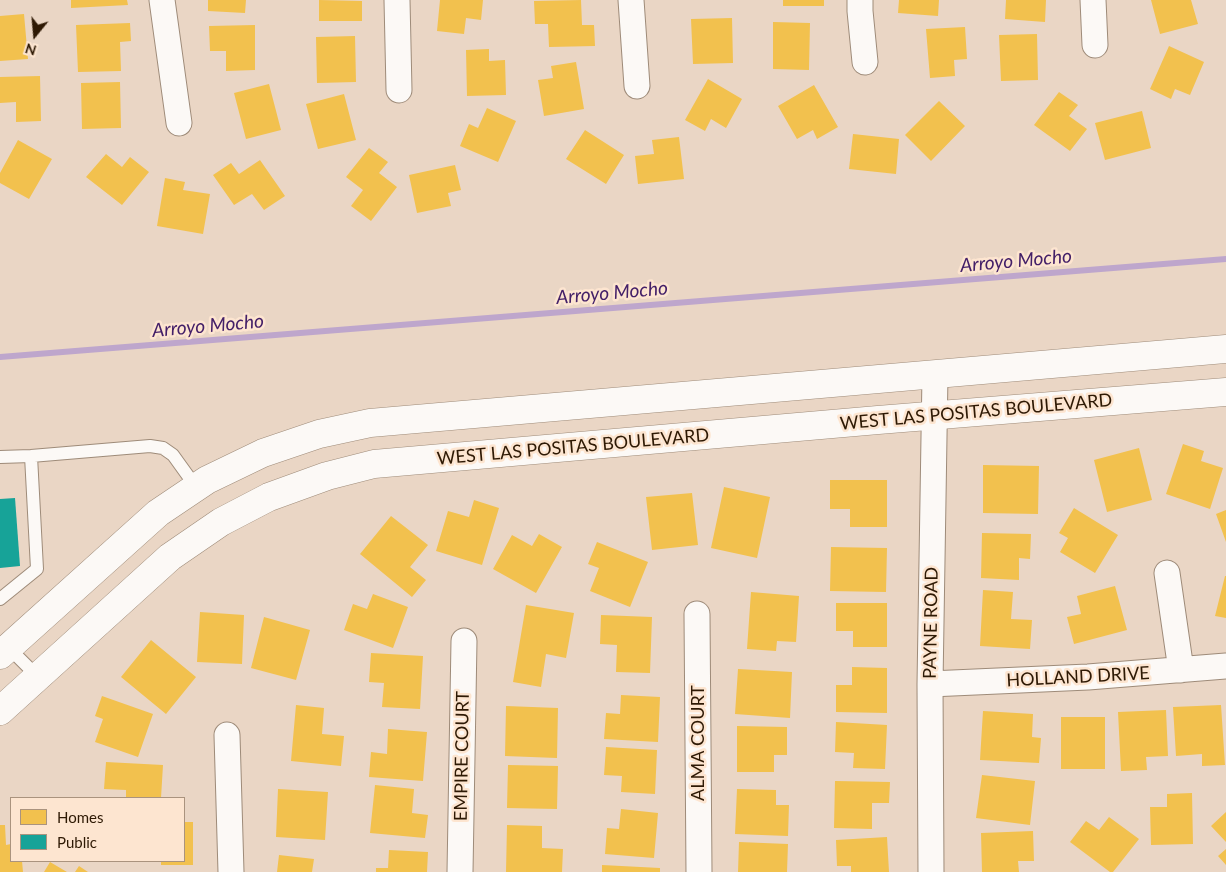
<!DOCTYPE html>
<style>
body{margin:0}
#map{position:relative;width:1226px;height:872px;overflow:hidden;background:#ead6c5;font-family:Lato,sans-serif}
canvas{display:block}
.legend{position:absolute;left:10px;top:797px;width:175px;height:65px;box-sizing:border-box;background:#fde5d0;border:1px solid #aa937e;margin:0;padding:6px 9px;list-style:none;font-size:15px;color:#2e1904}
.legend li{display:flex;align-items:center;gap:10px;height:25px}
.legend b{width:25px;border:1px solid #aa937e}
.north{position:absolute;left:10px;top:10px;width:50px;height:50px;-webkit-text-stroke:4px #fde5d0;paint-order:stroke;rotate:197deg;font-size:14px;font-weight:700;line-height:20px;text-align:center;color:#2e1904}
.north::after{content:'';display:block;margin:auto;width:18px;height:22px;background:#2e1904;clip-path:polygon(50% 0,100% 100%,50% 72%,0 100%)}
</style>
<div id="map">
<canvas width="1226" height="872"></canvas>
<ul class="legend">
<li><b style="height:14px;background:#f2c14e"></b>Homes</li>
<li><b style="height:14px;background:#17a398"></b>Public</li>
</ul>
<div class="north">N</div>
</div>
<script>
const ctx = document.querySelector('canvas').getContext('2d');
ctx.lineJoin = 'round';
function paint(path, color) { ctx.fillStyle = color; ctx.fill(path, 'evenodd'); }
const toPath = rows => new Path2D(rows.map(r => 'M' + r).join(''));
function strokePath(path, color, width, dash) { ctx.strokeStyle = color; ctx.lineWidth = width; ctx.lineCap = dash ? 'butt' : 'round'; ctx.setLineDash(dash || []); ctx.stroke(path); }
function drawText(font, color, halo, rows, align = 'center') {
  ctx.font = font + ' Lato,sans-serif'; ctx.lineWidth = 5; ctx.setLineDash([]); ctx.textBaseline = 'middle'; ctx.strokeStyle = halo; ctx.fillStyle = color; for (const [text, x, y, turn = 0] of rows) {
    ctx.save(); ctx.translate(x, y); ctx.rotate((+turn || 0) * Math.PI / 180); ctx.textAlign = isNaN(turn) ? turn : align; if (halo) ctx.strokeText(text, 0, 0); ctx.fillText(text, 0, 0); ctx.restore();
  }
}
paint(toPath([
 [71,0,127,0,128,5,71,8],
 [208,0,246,0,245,13,208,11],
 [319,0,362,1,362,21,319,21],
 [440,0,483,0,481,20,466,18,464,34,437,31],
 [581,0,582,25,594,25,595,46,549,47,548,24,535,24,534,1],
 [783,0,824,0,824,6,783,6],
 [899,0,939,0,938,16,898,13],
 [1006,0,1046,0,1045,22,1005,19],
 [1151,0,1191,0,1198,24,1160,34],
 [24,14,28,59,0,61,0,16],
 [732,18,733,63,693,64,691,19],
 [773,22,810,23,809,70,773,69],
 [130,23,131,41,120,42,121,71,78,72,76,25],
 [255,25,255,70,226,71,226,51,210,51,209,26],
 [965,27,967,59,954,60,955,76,930,78,926,29],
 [1037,34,1038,80,1001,81,999,35],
 [355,36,356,82,317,83,316,37],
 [1169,46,1204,62,1190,95,1175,89,1171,99,1150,89],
 [489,49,489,61,505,60,506,95,467,96,466,50],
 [576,62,584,109,544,116,538,80,553,78,551,66],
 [40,76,41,121,16,122,16,102,0,103,0,77],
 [708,79,742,99,726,128,711,119,705,131,685,120],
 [120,82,121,128,82,129,81,83],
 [269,84,281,130,246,139,234,93],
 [814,85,838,127,817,139,813,130,797,139,778,106],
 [1059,92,1078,105,1069,116,1087,129,1070,151,1034,125],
 [344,94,356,140,318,149,306,104],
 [939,101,965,126,931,161,905,135],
 [487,108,516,121,498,162,460,146,469,124,478,128],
 [1142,111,1151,148,1105,160,1095,123],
 [585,130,624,155,606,184,566,159],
 [853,134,899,139,896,174,849,169],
 [679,137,684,179,638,184,635,156,654,154,652,140],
 [18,140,52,159,29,199,0,183,0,173],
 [369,148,388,162,379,173,397,187,371,221,351,206,363,190,346,177],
 [106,154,122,167,130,157,149,172,122,205,86,177],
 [260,160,285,196,264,210,252,194,234,205,213,175,231,163,239,174],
 [455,165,461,190,448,193,451,206,417,213,409,175],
 [165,178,185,182,183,190,210,194,203,234,157,226],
 [1183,444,1204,451,1201,461,1223,468,1210,509,1166,494],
 [1139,448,1152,500,1107,512,1094,460],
 [983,465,1039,466,1038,514,983,513],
 [830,480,887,480,887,527,850,527,850,509,830,509],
 [724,487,770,497,757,558,711,548],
 [692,493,698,545,652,550,646,497],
 [474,500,499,508,482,565,436,551,448,511,469,517],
 [1074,508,1118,535,1095,573,1060,552,1068,538,1059,533],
 [1226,510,1226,542,1216,514],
 [391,516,428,545,410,567,426,580,412,597,360,554],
 [982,533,1031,534,1030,559,1019,558,1019,580,981,578],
 [539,534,562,547,536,593,493,569,512,535,532,546],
 [597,542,648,562,630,607,590,591,599,568,588,564],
 [831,547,887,548,886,592,830,591],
 [1225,576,1226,576,1226,618,1215,616],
 [1115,586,1127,630,1074,644,1067,617,1081,614,1077,596],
 [983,590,1013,592,1011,619,1032,620,1030,649,980,646],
 [751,592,799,596,796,642,777,641,776,651,747,649],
 [373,594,408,607,393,648,344,630,353,604,367,609],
 [836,603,887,603,887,647,853,647,853,631,836,631],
 [526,605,574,613,566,658,546,654,541,687,513,682],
 [200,612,244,615,242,664,197,662],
 [601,615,652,617,650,673,616,672,617,645,600,644],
 [264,617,310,630,296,680,251,668],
 [151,640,196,677,166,714,121,677],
 [371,653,423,656,420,709,382,707,384,683,369,682],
 [852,667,887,668,887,713,836,712,836,685,852,685],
 [738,669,792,672,790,718,735,714],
 [621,695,660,697,658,742,604,739,606,713,620,714],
 [102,696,153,714,138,757,95,742,103,719,95,716],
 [296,705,324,708,322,734,344,736,341,766,291,761],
 [1221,705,1225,765,1202,766,1202,754,1176,756,1173,707],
 [506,706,558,708,557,758,505,756],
 [1166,710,1168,756,1146,757,1147,770,1121,771,1118,712],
 [983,711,1033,714,1032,737,1041,738,1039,763,980,760],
 [1061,717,1105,717,1105,769,1061,769],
 [836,722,887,725,885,769,853,768,854,753,835,752],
 [737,726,787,727,787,755,774,755,774,772,737,772],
 [388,729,427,732,423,781,369,777,371,752,387,754],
 [606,747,657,750,655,794,621,792,622,776,604,775],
 [106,762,163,765,161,798,126,798,126,790,104,789],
 [508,765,558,766,557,809,507,808],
 [982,775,1035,781,1030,825,976,818],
 [835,781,890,782,889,803,872,803,872,829,834,828],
 [375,785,414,789,412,813,428,815,425,838,370,833],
 [278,789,328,792,325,840,276,837],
 [737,789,776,790,776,805,789,805,788,836,735,834],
 [1192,793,1193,844,1151,845,1150,807,1167,807,1167,794],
 [621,809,658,813,654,858,605,854,607,828,619,829],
 [1226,812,1226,842,1211,826],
 [1109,817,1139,839,1113,872,1110,872,1070,842,1086,821,1099,830],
 [184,822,193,822,193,865,161,865,161,861,184,861],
 [0,825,5,825,6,845,11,844,11,861,22,861,23,872,0,872],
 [507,825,542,826,542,848,563,849,562,872,506,872],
 [1033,831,1034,861,1018,861,1019,872,982,872,981,833],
 [887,837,889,872,851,872,851,866,837,866,836,840],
 [739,842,788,844,787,872,738,872],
 [1226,849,1226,865,1218,856],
 [389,850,428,852,427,872,376,872,376,868,388,868],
 [279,855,314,859,312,872,277,872],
 [50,862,67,872,44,872],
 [602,865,660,868,660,872,602,872],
 [79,866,88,872,75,872]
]), '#f2c14e');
paint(toPath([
 [15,498,20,566,0,568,0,499]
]), '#17a398');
strokePath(toPath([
 [0,357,1226,259]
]), '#bea6cc', 6);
const lane = toPath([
 [0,457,31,456,150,446,163,448,173,455,196,487],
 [0,599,37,569,31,456],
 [6,645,38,677]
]);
const street = toPath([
 [162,0,179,123],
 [397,0,399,90],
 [631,0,637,86],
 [860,0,860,11,865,62],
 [1093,0,1095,45],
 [1167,573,1181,670],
 [697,614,699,872],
 [930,684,1088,677,1226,666],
 [227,735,231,872],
 [460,872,464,641],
 [931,872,930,684,935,375]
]);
const secondary = toPath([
 [0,655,158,513,207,480,263,453,319,434,370,423,1226,349],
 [0,711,170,557,221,522,269,497,327,476,374,464,878,420,1226,392]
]);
strokePath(lane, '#9e8b79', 14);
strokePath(street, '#9e8b79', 27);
strokePath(secondary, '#9e8b79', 29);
strokePath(lane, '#fcf9f6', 12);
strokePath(street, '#fcf9f6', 25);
strokePath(secondary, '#fcf9f6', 28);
drawText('18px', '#2e1904', '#fde5d0', [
 ["WEST LAS POSITAS BOULEVARD",976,412,-5],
 ["WEST LAS POSITAS BOULEVARD",573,447,-5],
 ["PAYNE ROAD",931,623,-89],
 ["HOLLAND DRIVE",1078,677,-3],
 ["ALMA COURT",698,743,-90],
 ["EMPIRE COURT",462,756,-89]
]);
drawText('italic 19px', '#442068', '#fde5d0', [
 ["Arroyo Mocho",1016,261,-5],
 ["Arroyo Mocho",612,293,-5],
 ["Arroyo Mocho",208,326,-5]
]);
</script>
